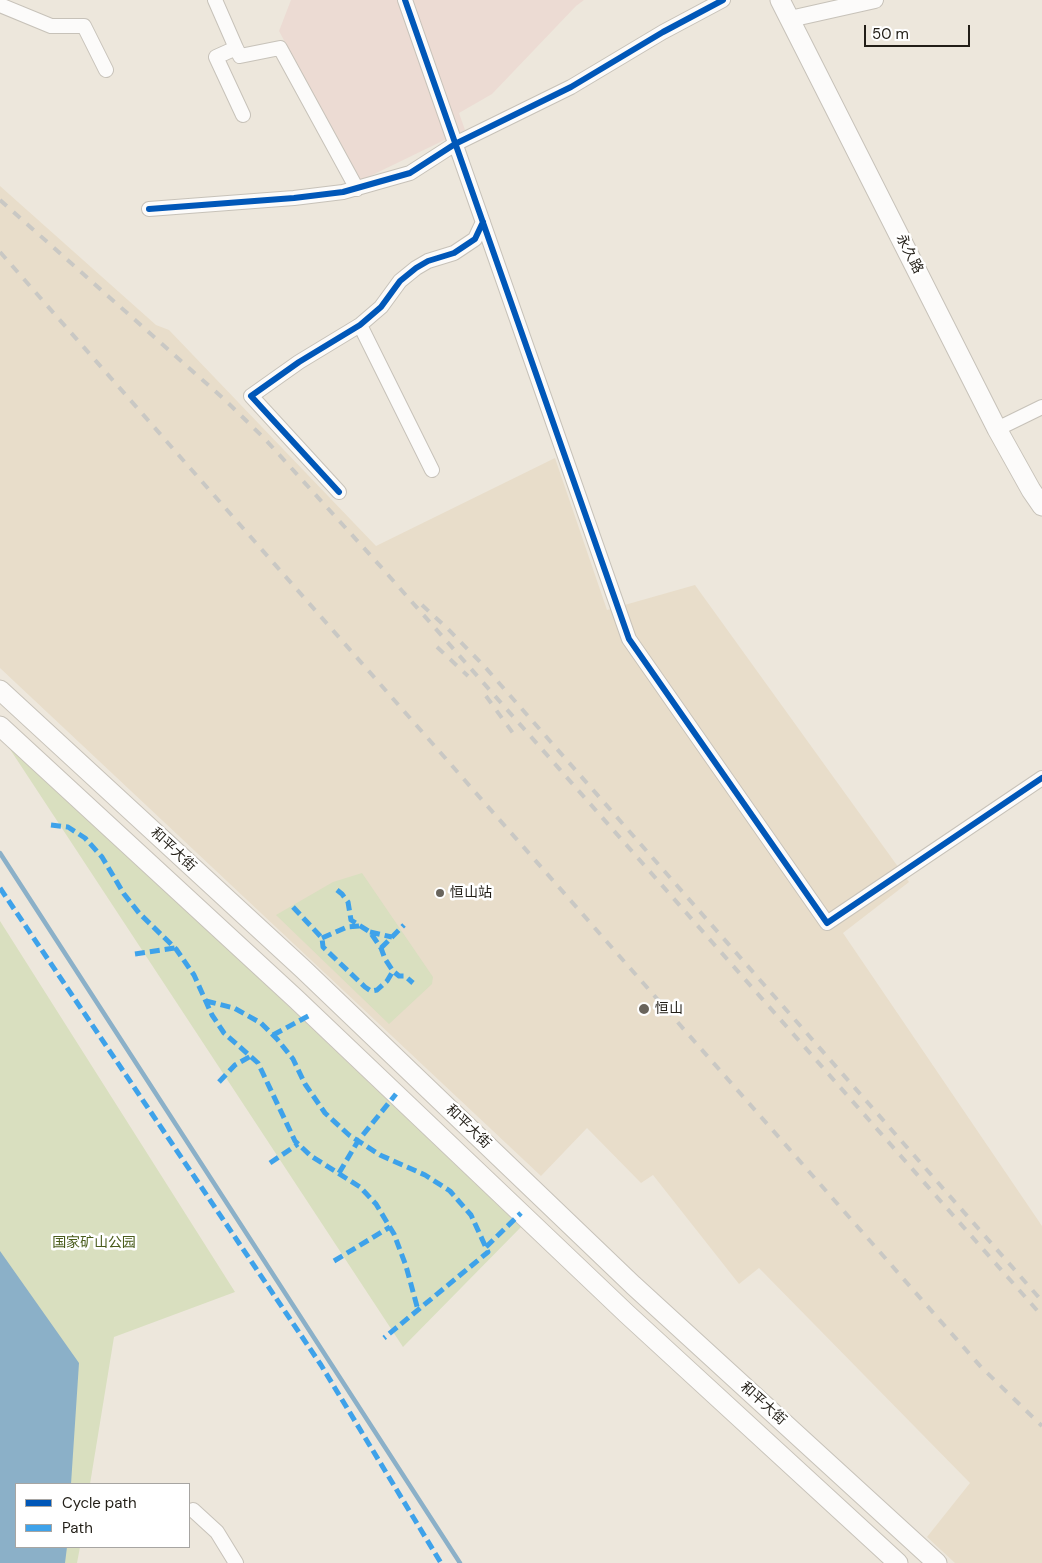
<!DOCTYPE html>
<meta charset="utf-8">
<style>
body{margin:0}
#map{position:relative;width:1042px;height:1563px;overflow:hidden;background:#ede7dc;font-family:"DM Sans",sans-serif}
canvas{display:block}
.legend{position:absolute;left:15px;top:1483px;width:175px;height:65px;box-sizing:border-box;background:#fff;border:1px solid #a7a5a2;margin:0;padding:6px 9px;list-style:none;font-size:15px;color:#221e17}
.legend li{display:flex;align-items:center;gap:10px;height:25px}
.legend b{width:25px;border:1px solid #a7a5a2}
.scale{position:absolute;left:864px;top:25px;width:106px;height:22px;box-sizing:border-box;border:2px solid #221e17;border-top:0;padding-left:6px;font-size:15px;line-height:18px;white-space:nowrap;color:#221e17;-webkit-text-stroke:4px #fff;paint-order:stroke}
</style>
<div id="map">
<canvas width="1042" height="1563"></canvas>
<ul class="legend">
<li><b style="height:6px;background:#0057b8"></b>Cycle path</li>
<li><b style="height:6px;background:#3ea2ea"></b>Path</li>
</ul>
<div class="scale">50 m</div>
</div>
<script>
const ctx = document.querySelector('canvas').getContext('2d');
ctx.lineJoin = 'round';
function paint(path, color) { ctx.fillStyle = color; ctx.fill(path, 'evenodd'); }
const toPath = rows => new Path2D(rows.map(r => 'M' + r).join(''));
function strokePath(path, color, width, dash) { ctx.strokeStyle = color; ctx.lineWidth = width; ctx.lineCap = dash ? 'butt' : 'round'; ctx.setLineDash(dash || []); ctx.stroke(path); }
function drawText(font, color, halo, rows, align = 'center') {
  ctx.font = font + ' "DM Sans","Noto Sans SC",sans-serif'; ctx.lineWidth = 5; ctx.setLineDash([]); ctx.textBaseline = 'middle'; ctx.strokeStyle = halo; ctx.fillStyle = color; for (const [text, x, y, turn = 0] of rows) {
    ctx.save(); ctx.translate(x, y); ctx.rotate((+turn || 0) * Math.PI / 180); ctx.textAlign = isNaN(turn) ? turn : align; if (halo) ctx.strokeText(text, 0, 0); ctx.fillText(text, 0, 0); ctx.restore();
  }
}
paint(toPath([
 [291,0,584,0,576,6,492,94,459,113,465,130,360,181,279,31]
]), '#ecdbd3');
paint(toPath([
 [0,186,156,325,169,330,376,546,555,458,607,610,695,585,909,882,843,933,1042,1226,1042,1563,955,1563,927,1537,970,1483,759,1268,739,1284,653,1175,641,1183,587,1128,541,1176,0,668]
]), '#e8ddca');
paint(toPath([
 [0,732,521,1227,403,1347,0,734],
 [362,873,433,977,432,984,389,1024,276,915,333,882],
 [0,921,235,1292,114,1337,90,1484,16,1484,16,1547,80,1547,77,1563,0,1563]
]), '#d9dfbf');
paint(toPath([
 [0,1251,79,1363,71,1484,16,1484,16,1547,67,1547,65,1563,0,1563]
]), '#8bb0c8');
strokePath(toPath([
 [0,853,460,1563]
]), '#8bb0c8', 4.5);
const minor = toPath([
 [215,0,236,48,216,57,243,115],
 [405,0,629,639,827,923,1042,778],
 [0,5,51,26,84,26,106,70],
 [236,48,240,56,280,48,357,189],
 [149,209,294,198,343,192,410,173,455,144,571,87,663,32,723,0],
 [360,325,432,470],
 [997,429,1042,407],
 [339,492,251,396,299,362,360,325,381,307,400,281,416,268,428,261,454,253,475,239,483,222],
 [193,1510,217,1532,236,1563]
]);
const tertiary = toPath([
 [790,19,875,0]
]);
const secondary = toPath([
 [780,0,997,429,1031,490,1042,506],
 [0,690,303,969,633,1285,937,1563],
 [0,726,296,999,627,1314,898,1563]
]);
strokePath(minor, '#c7c2b9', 16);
strokePath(tertiary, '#c7c2b9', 18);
strokePath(secondary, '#c7c2b9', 21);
strokePath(minor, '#fcfbfa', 14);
strokePath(tertiary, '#fcfbfa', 16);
strokePath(secondary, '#fcfbfa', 19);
strokePath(toPath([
 [0,200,225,400,264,438,382,568,1042,1316],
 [0,252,981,1367,1042,1426],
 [422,605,448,629,485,667,1042,1301],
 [437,647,468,676],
 [486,696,515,736]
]), '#c9c8c4', 4, [9, 9]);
strokePath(toPath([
 [51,825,68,827,85,838,102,857,124,894,139,913,176,949,194,975,212,1015,224,1033,258,1063,295,1141,311,1156,360,1187,376,1204,394,1234,406,1266,418,1310],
 [0,888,321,1365,441,1563],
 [337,890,342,894,348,902,351,920,370,932,381,948,385,959,393,971,399,976,405,976,413,983],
 [293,907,322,938,323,947,365,987,371,991,377,990,387,981,393,971],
 [370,932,392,937],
 [322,938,347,927,359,926],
 [381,948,404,925],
 [135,954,175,948],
 [206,1001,234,1008,261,1023,277,1039,293,1059,305,1084,325,1113,349,1135,380,1155,425,1175,450,1191,471,1215,488,1252,384,1338],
 [273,1035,312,1014],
 [219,1082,235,1065,251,1056],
 [270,1163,298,1144],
 [339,1173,358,1141,396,1094],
 [486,1247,521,1213],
 [334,1261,390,1227]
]), '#3ea2ea', 5, [10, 5]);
strokePath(toPath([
 [405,0,629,639,827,923,1042,778],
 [149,209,294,198,343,192,410,173,455,144,571,87,663,32,723,0],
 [339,492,251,396,299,362,360,325,381,307,400,281,416,268,428,261,454,253,475,239,483,222]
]), '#0057b8', 6);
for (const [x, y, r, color] of [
 [440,893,5,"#69645c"],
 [644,1009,6,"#69645c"]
]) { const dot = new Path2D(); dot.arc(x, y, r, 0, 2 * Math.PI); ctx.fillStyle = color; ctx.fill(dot); strokePath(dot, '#fff', 2); }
drawText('14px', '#221e17', '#fff', [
 ["永久路",909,254,63],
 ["和平大街",173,850,43],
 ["和平大街",468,1127,44],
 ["和平大街",763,1404,42]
]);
drawText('14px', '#221e17', '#fff', [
 ["恒山站",450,893],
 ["恒山",655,1009]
], 'left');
drawText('14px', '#4a5c1c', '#fff', [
 ["国家矿山公园",94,1243]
]);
</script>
